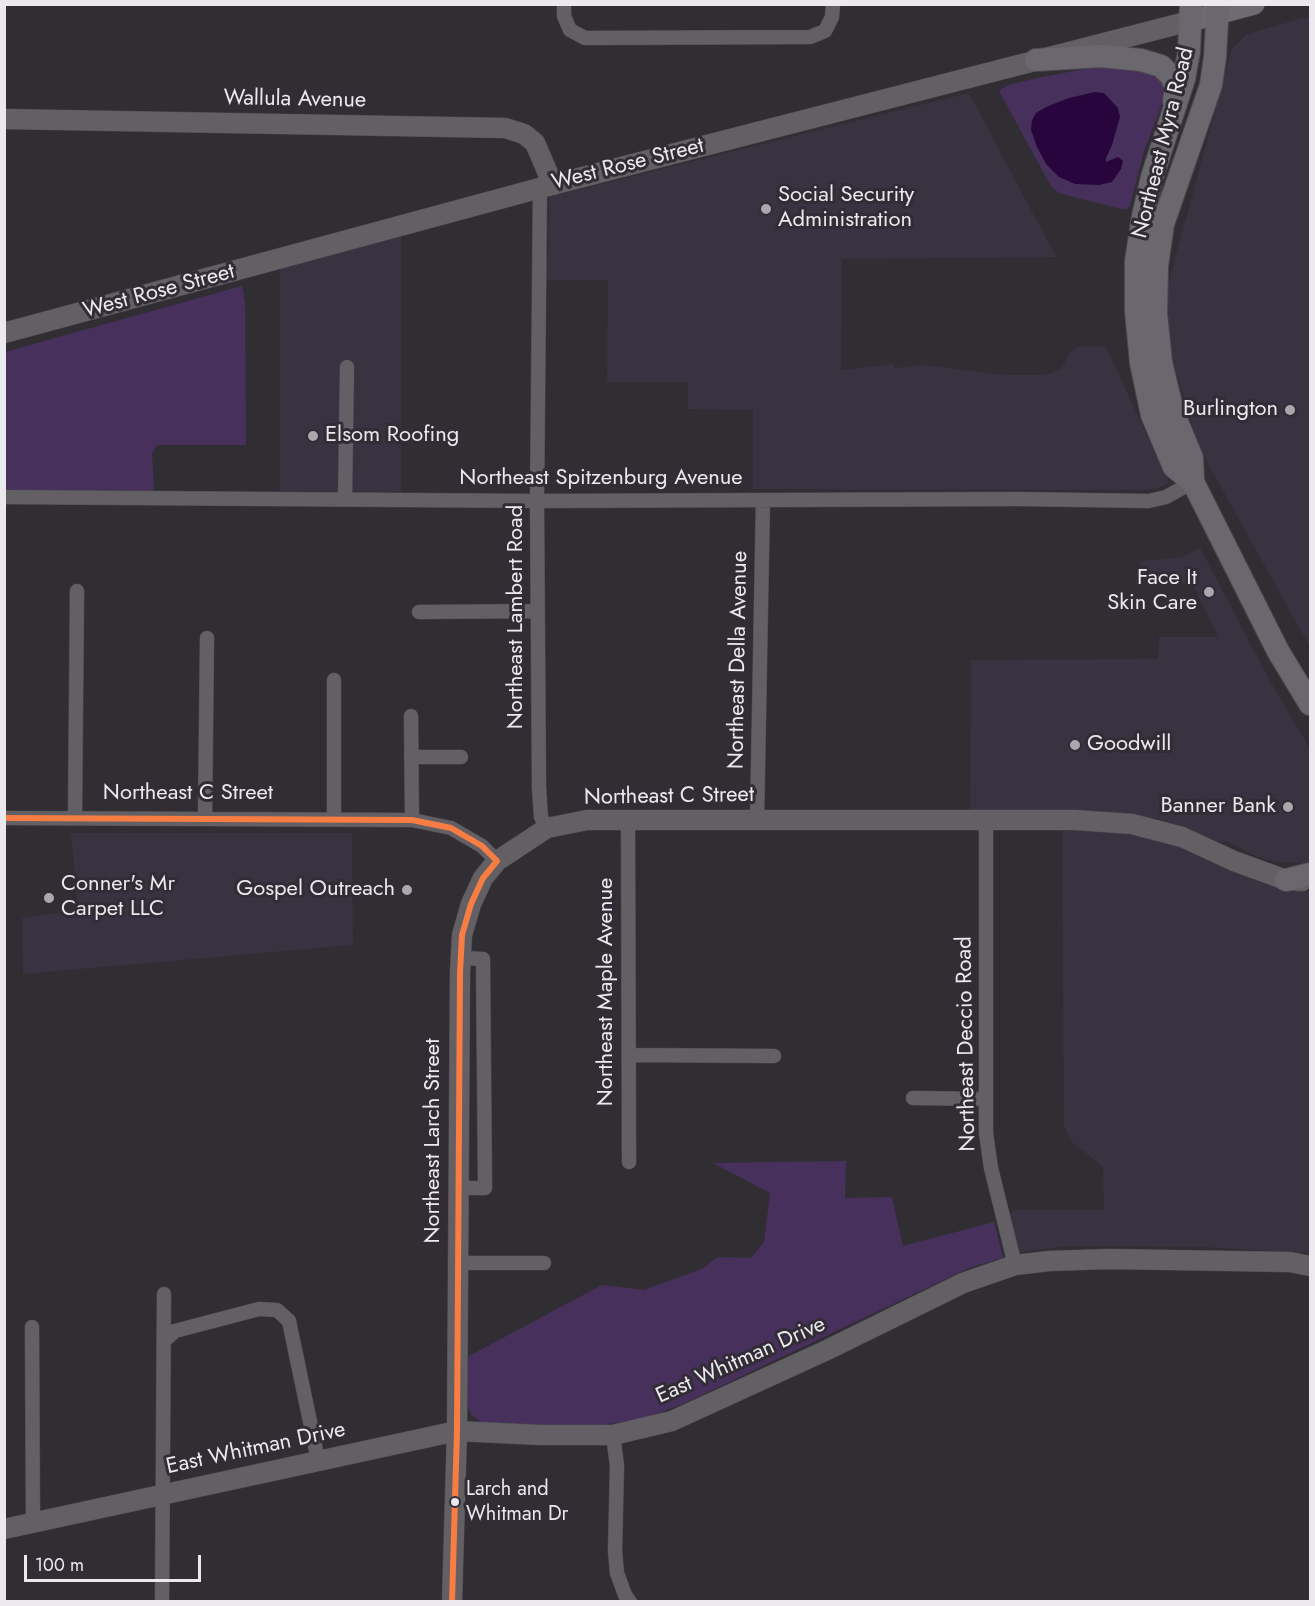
<!DOCTYPE html>
<style>
body{margin:0}
#map{position:relative;width:1315px;height:1606px;overflow:hidden;background:#312e33;font-family:Jost,sans-serif}
canvas{display:block}
.frame{position:absolute;inset:0;border:6px solid #ebe8ee;pointer-events:none}
.scale{position:absolute;left:24px;top:1555px;width:177px;height:27px;box-sizing:border-box;border:3px solid #ebe8ee;border-top:0;padding-left:8px;font-size:18px;line-height:21px;white-space:nowrap;color:#ebe8ee;-webkit-text-stroke:4px #312c35;paint-order:stroke}
</style>
<div id="map">
<canvas width="1315" height="1606"></canvas>
<div class="frame"></div>
<div class="scale">100 m</div>
</div>
<script>
const ctx = document.querySelector('canvas').getContext('2d');
ctx.lineJoin = 'round';
function paint(path, color) { ctx.fillStyle = color; ctx.fill(path, 'evenodd'); }
const toPath = rows => new Path2D(rows.map(r => 'M' + r).join(''));
function strokePath(path, color, width, dash) { ctx.strokeStyle = color; ctx.lineWidth = width; ctx.lineCap = dash ? 'butt' : 'round'; ctx.setLineDash(dash || []); ctx.stroke(path); }
function drawText(font, color, halo, rows, align = 'center') {
  ctx.font = font + ' Jost,sans-serif'; ctx.lineWidth = 6; ctx.setLineDash([]); ctx.textBaseline = 'middle'; ctx.strokeStyle = halo; ctx.fillStyle = color; for (const [text, x, y, turn = 0] of rows) {
    ctx.save(); ctx.translate(x, y); ctx.rotate((+turn || 0) * Math.PI / 180); ctx.textAlign = isNaN(turn) ? turn : align; if (halo) ctx.strokeText(text, 0, 0); ctx.fillText(text, 0, 0); ctx.restore();
  }
}
paint(toPath([
 [1310,16,1310,647,1198,446,1170,349,1167,289,1232,49,1247,34],
 [969,93,1056,257,842,259,841,370,893,364,895,368,922,365,1004,375,1045,375,1060,370,1071,352,1079,347,1086,346,1095,347,1105,345,1169,483,1155,489,1141,490,753,489,753,410,688,409,688,382,607,382,608,280,543,280,543,259,548,258,549,197],
 [401,233,401,492,280,491,280,266],
 [1200,548,1269,679,1310,749,1310,863,1278,862,1257,857,1223,839,1223,843,1158,819,1118,813,1084,811,970,812,971,660,1158,659,1159,637,1218,637,1193,584,1160,587,1141,571,1140,561,1183,557],
 [1102,830,1138,835,1188,849,1285,888,1310,891,1310,1253,1202,1247,1068,1246,1015,1253,1006,1215,1015,1210,1104,1210,1103,1167,1072,1142,1064,1126,1062,831],
 [71,833,352,833,353,945,23,974,22,918,78,910]
]), '#393240');
paint(toPath([
 [1101,66,1151,71,1163,83,1165,91,1163,101,1144,151,1130,206,1126,209,1121,209,1059,193,1051,186,999,91,1008,85,1042,77],
 [242,286,245,302,246,445,157,445,152,453,154,491,5,490,5,352],
 [846,1161,845,1198,892,1197,903,1246,994,1222,1003,1258,971,1267,687,1402,644,1419,602,1425,535,1426,483,1423,471,1415,465,1400,466,1358,469,1356,602,1285,644,1290,702,1269,718,1257,751,1258,764,1242,770,1193,713,1163]
]), '#48305d');
paint(toPath([
 [1095,92,1104,93,1118,108,1120,117,1112,145,1106,158,1106,162,1118,157,1123,161,1121,169,1112,182,1099,185,1075,184,1059,177,1046,164,1037,147,1031,130,1032,120,1036,113,1046,107,1069,98]
]), '#28063d');
const minor = toPath([
 [564,4,564,16,570,30,585,38,810,37,825,31,832,17,833,4],
 [540,188,537,501,539,788,541,817,547,828],
 [4,497,537,501,1018,499,1149,501,1166,497,1193,482],
 [345,499,347,367],
 [419,612,538,611],
 [334,680,334,819],
 [411,716,412,820],
 [411,757,461,757],
 [4,818,412,820,451,828,482,846,497,861],
 [75,818,77,591],
 [205,818,207,638],
 [757,820,763,500],
 [986,820,986,1133,991,1168,1015,1265],
 [628,821,629,1162],
 [629,1055,774,1056],
 [913,1098,986,1099],
 [458,1188,485,1188,483,959,461,958],
 [457,1263,544,1263],
 [32,1327,33,1523],
 [164,1341,175,1331,259,1309,277,1310,289,1321,318,1460],
 [613,1435,617,1466,615,1551,617,1573,625,1595,630,1602],
 [162,1602,164,1294]
]);
const secondary = toPath([
 [4,119,505,128,524,134,535,143,553,185],
 [4,333,540,188,1190,21],
 [4,1529,457,1431,540,1435,613,1435,672,1421,827,1350,963,1283,1015,1265,1049,1261,1110,1259,1290,1262,1310,1266],
 [452,1602,457,1431,460,973,462,935,471,904,483,878,497,861,547,828,587,820,1075,820,1132,824,1182,837,1234,861,1286,880,1302,881]
]);
const primary = toPath([
 [1190,21,1254,4]
]);
const trunk = toPath([
 [1191,4,1189,52,1184,79,1152,177,1143,216,1136,261,1136,311,1141,363,1152,415,1174,467,1193,482],
 [1218,4,1215,57,1211,85,1163,224,1157,266,1156,313,1161,362,1173,412,1192,458,1193,482,1278,651,1310,704],
 [1036,60,1101,56,1141,60,1161,66,1171,76,1176,88,1174,101],
 [1286,880,1310,874]
]);
strokePath(minor, '#4c494d', 15);
strokePath(secondary, '#4c494d', 21);
strokePath(primary, '#4c494d', 22);
strokePath(trunk, '#4c494d', 24);
strokePath(minor, '#626064', 14);
strokePath(secondary, '#626064', 20);
strokePath(primary, '#6f6b73', 21);
strokePath(trunk, '#6b676f', 22);
strokePath(toPath([
 [4,818,412,820,451,828,482,846,497,861,483,878,471,904,462,935,460,973,457,1431,452,1602]
]), '#f77d43', 6);
for (const [x, y, r, color] of [
 [766,209,6,"#aaa7ad"],
 [1290,410,6,"#aaa7ad"],
 [313,436,6,"#aaa7ad"],
 [1209,592,6,"#aaa7ad"],
 [1075,745,6,"#aaa7ad"],
 [1288,807,6,"#aaa7ad"],
 [407,890,6,"#aaa7ad"],
 [49,898,6,"#aaa7ad"],
 [455,1502,5,"#ebe8ee"]
]) { const dot = new Path2D(); dot.arc(x, y, r, 0, 2 * Math.PI); ctx.fillStyle = color; ctx.fill(dot); strokePath(dot, '#312c35', 2); }
drawText('20px', '#ebe8ee', '#312c35', [
 ["Larch and",466,1490],
 ["Whitman Dr",466,1515]
], 'left');
drawText('22px', '#ebe8ee', '#312c35', [
 ["Wallula Avenue",295,100,1],
 ["Northeast Myra Road",1164,143,-76],
 ["West Rose Street",628,165,-14],
 ["West Rose Street",159,292,-15],
 ["Northeast Spitzenburg Avenue",601,479],
 ["Northeast Lambert Road",517,617,-90],
 ["Northeast Della Avenue",739,660,-89],
 ["Northeast C Street",188,794],
 ["Northeast C Street",669,797,-1],
 ["Northeast Maple Avenue",607,992,-90],
 ["Northeast Deccio Road",967,1044,-91],
 ["Northeast Larch Street",434,1141,-90],
 ["East Whitman Drive",741,1361,-24],
 ["East Whitman Drive",256,1449,-12]
]);
drawText('22px', '#ebe8ee', '#312c35', [
 ["Social Security",778,196],
 ["Administration",778,221],
 ["Burlington",1278,410,"right"],
 ["Elsom Roofing",325,436],
 ["Face It",1197,579,"right"],
 ["Skin Care",1197,604,"right"],
 ["Goodwill",1087,745],
 ["Banner Bank",1276,807,"right"],
 ["Conner's Mr",61,885],
 ["Carpet LLC",61,910],
 ["Gospel Outreach",395,890,"right"]
], 'left');
</script>
